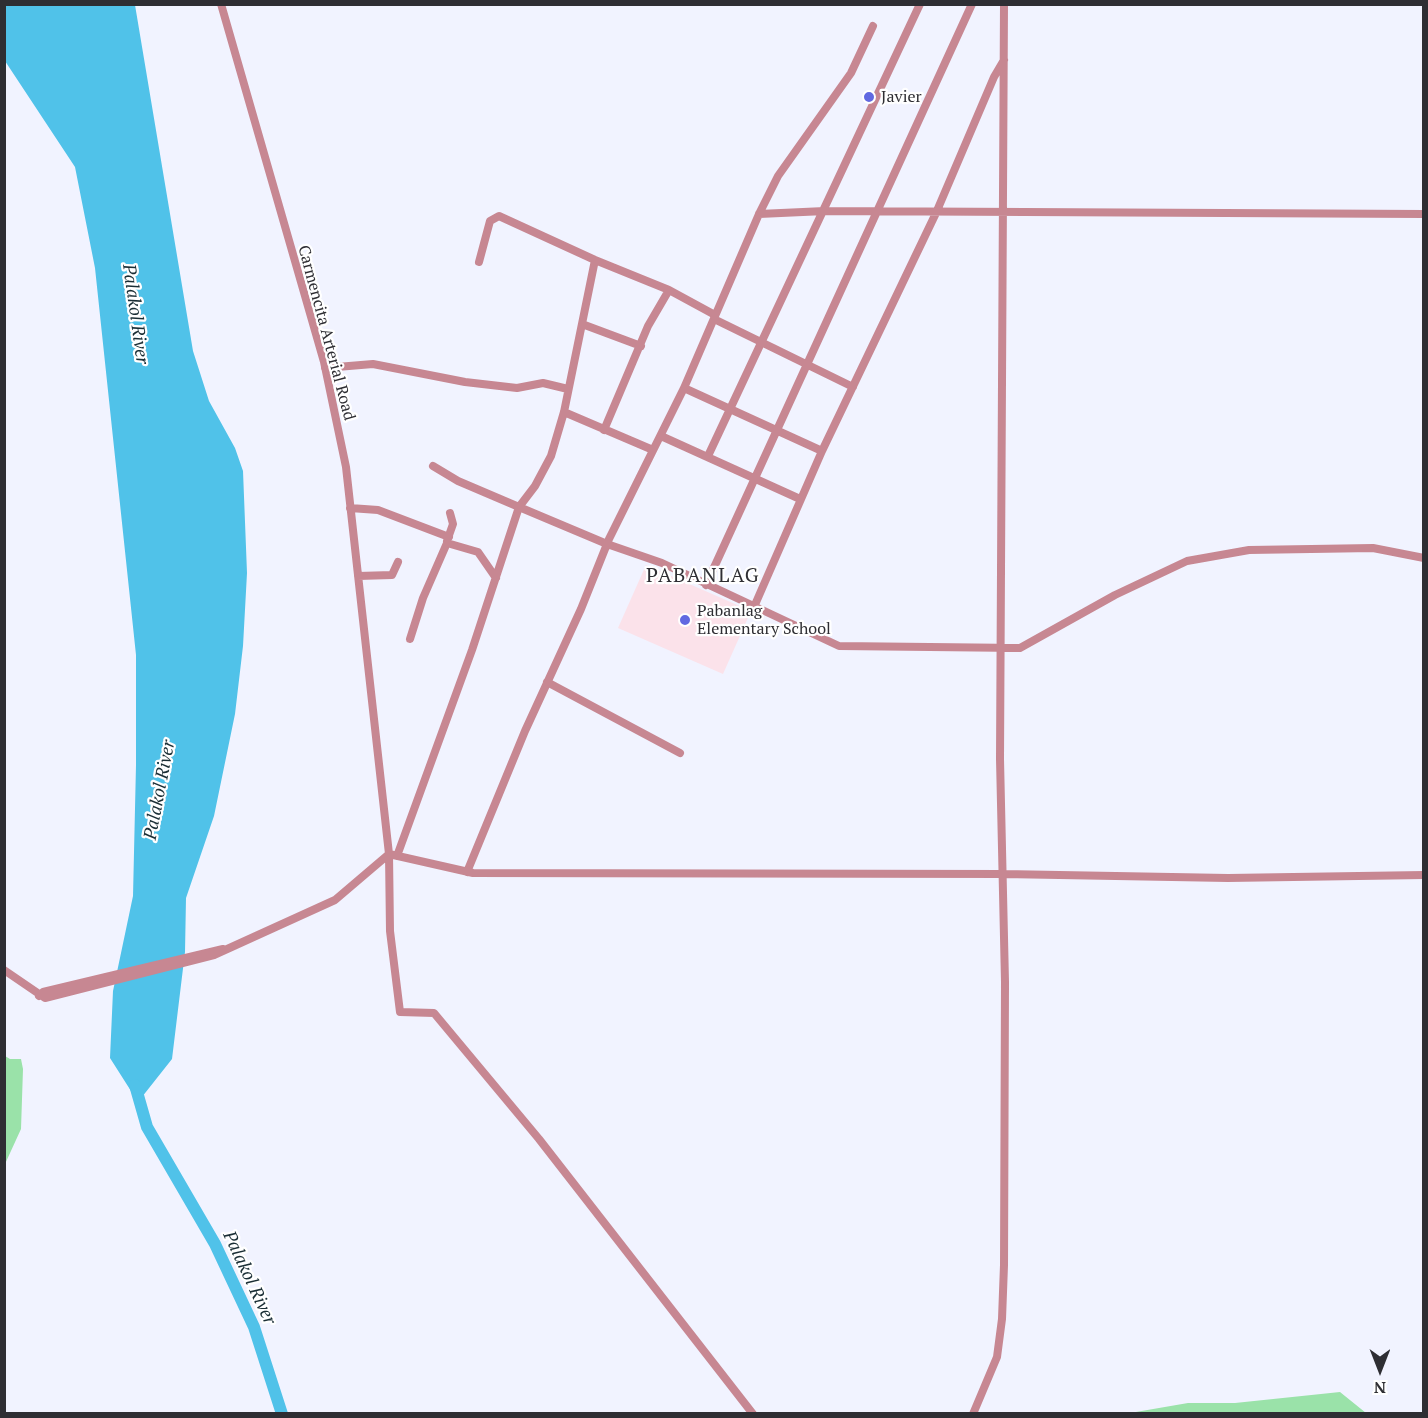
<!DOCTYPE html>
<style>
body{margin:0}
#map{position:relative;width:1428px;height:1418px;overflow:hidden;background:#f1f3ff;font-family:"PT Serif",serif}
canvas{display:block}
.frame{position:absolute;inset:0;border:6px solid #2e2e33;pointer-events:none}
.north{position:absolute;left:1350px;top:1340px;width:60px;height:60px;-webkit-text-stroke:4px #fff;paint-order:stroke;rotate:180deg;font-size:16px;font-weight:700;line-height:24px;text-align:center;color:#2e2e33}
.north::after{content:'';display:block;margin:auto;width:21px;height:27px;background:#2e2e33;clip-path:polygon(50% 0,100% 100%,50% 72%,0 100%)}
</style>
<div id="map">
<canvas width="1428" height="1418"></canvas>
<div class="frame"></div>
<div class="north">N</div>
</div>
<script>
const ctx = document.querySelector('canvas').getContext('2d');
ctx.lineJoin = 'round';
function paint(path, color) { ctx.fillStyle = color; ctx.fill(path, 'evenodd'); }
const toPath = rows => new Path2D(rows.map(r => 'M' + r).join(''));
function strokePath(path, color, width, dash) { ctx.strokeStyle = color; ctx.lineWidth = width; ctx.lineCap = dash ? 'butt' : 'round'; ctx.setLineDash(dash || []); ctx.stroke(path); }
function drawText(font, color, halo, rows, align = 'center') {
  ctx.font = font + ' "PT Serif",serif'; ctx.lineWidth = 4.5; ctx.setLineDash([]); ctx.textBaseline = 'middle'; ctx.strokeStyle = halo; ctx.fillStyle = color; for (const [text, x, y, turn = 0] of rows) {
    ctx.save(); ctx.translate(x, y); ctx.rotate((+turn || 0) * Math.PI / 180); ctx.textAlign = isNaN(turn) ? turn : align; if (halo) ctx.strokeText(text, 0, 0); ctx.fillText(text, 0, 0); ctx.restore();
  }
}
paint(toPath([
 [646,565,751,611,723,674,618,628]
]), '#fbe2ea');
paint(toPath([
 [5,1056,10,1059,21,1059,23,1069,21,1129,5,1164],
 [1340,1392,1366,1413,1130,1413,1188,1403,1235,1403]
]), '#9ae2a9');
paint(toPath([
 [4,5,135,5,193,351,209,401,235,448,243,471,247,573,243,646,235,714,214,816,186,898,185,952,172,1059,138,1102,110,1058,113,991,133,896,136,765,136,655,95,268,75,167,5,61]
]), '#50c2e9');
strokePath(toPath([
 [135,1085,147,1127,215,1244,254,1327,282,1414]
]), '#50c2e9', 12);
strokePath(toPath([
 [221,4,324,362,346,467,389,854,390,931,400,1012,434,1013,539,1139,753,1414],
 [759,214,825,211,1424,214],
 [479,262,490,221,499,216,595,260,669,290,715,315],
 [714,319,853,387],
 [582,324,641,346],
 [325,368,373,364,465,382,517,388,543,383,568,389],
 [684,388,822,451],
 [564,412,653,450],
 [604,430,648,326,669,290],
 [661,436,800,499],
 [708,456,920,4],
 [433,466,458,481,519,507,607,544,662,563,839,646,1020,648,1115,595,1187,561,1249,550,1373,548,1424,558],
 [350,508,378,510,449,537],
 [447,541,453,524,450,513],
 [358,576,392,575,398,562],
 [706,585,972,4],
 [754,607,822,451,936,213,994,77,1004,60],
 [410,639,423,598,447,543,478,552,496,578],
 [547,682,680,753],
 [389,854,473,873,1003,874,1228,878,1424,875],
 [397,856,472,650,519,507,535,486,551,456,564,412,595,260],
 [467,872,525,731,581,609,609,539,684,388,759,214,778,176,851,73,873,26],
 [4,970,45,998,214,955,335,900,389,854],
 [39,996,43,992,223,949],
 [973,1414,997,1357,1002,1319,1004,1265,1005,982,1000,759,1004,4]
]), '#c78792', 8);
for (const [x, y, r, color] of [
 [869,97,6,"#6169e1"],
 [685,620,6,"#6169e1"]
]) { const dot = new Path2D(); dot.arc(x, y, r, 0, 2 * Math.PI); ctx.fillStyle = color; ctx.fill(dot); strokePath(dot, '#fff', 2); }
drawText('16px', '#2e2e33', '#fff', [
 ["Javier",881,97],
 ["Pabanlag",697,611],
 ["Elementary School",697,629]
], 'left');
drawText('16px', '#2e2e33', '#fff', [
 ["Carmencita Arterial Road",326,333,75]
]);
drawText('italic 18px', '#1a2e35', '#fff', [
 ["Palakol River",135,314,82],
 ["Palakol River",160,790,-79],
 ["Palakol River",249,1278,65]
]);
ctx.letterSpacing = '1.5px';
drawText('20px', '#2e2e33', '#fff', [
 ["PABANLAG",703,576]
]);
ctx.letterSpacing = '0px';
</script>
